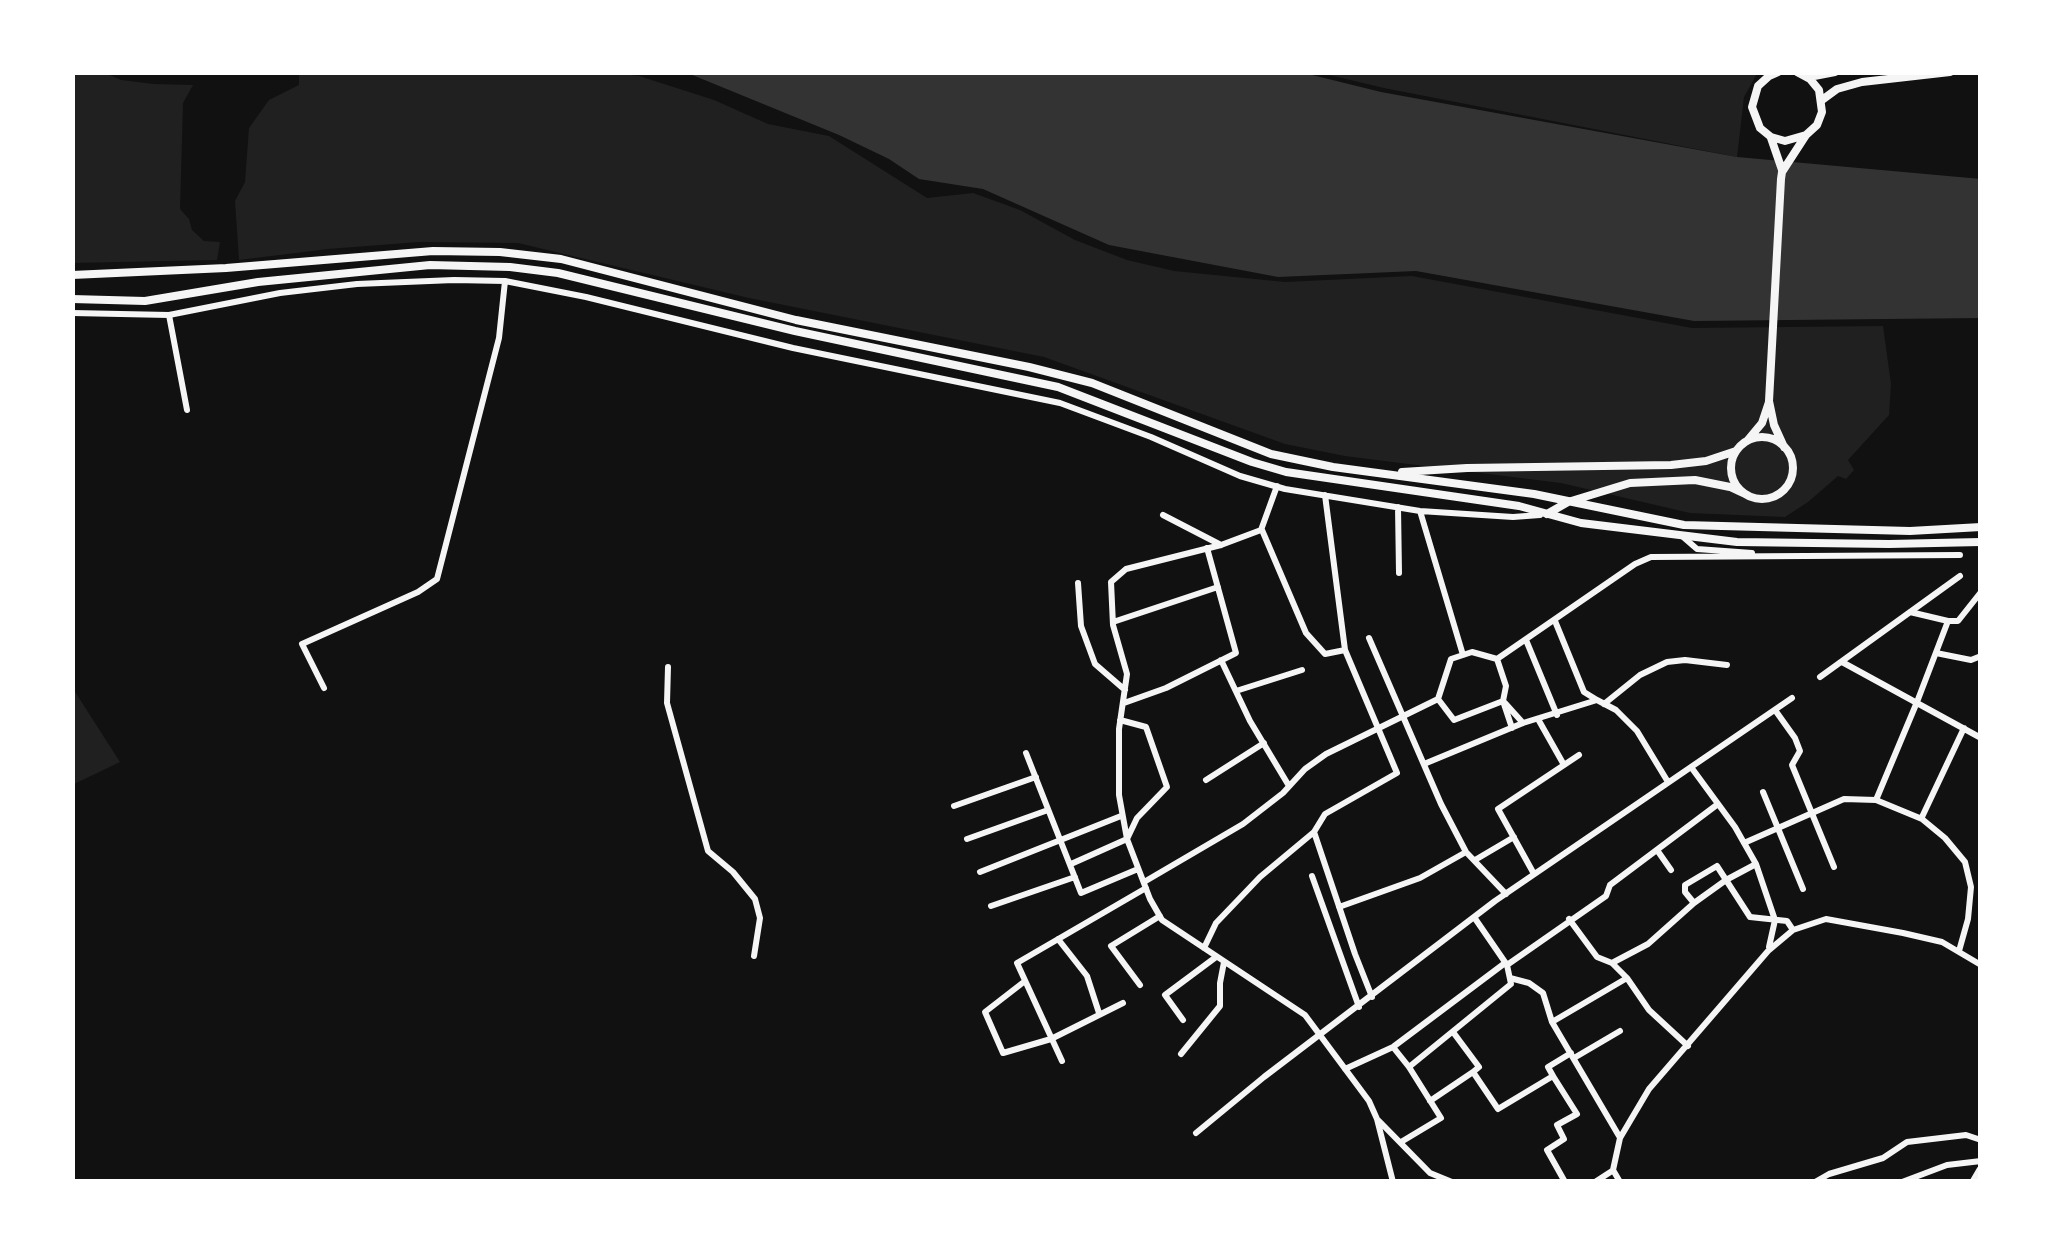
<!DOCTYPE html>
<style>
body{margin:0}
#map{position:relative;width:2053px;height:1254px;overflow:hidden;background:#111;font-family:Overpass,sans-serif}
canvas{display:block}
.frame{position:absolute;inset:0;border:75px solid #fff;pointer-events:none}
</style>
<div id="map">
<canvas width="2053" height="1254"></canvas>
<div class="frame"></div>
</div>
<script>
const ctx = document.querySelector('canvas').getContext('2d');
ctx.lineJoin = 'round';
function paint(path, color) { ctx.fillStyle = color; ctx.fill(path, 'evenodd'); }
const toPath = rows => new Path2D(rows.map(r => 'M' + r).join(''));
function strokePath(path, color, width, dash) { ctx.strokeStyle = color; ctx.lineWidth = width; ctx.lineCap = dash ? 'butt' : 'round'; ctx.setLineDash(dash || []); ctx.stroke(path); }
paint(toPath([
 [72,72,103,72,121,80,153,84,193,85,183,103,180,209,189,219,192,230,204,241,220,242,217,260,72,263],
 [299,72,604,72,639,76,714,100,768,124,829,136,927,198,973,193,1020,210,1075,240,1127,260,1174,271,1285,282,1412,276,1692,328,1883,326,1891,384,1889,415,1848,460,1854,470,1846,479,1838,476,1808,502,1785,517,1690,513,1561,483,1345,456,1285,444,1044,357,749,298,518,243,419,242,328,249,239,260,235,201,245,182,249,128,269,100,299,85],
 [1317,72,1758,72,1744,97,1737,157,1384,88],
 [72,687,120,762,72,785]
]), '#202020');
paint(toPath([
 [685,72,1300,72,1381,92,1737,157,1981,179,1981,318,1694,321,1416,271,1278,277,1109,245,983,189,919,179,889,159,839,135]
]), '#333');
strokePath(toPath([
 [72,313,169,315,280,293,357,284,454,280,505,281,586,297,793,348,1060,403,1151,437,1240,476,1285,489,1420,511,1513,517,1540,515],
 [169,315,187,410],
 [1277,486,1261,530,1221,545,1126,569,1111,582,1113,625,1127,674,1119,729,1119,795,1127,839,1150,899,1162,920,1305,1015,1369,1101,1377,1119,1393,1182],
 [1325,495,1345,650],
 [1398,507,1399,573],
 [1420,511,1463,655],
 [1163,515,1221,545],
 [1682,536,1697,549,1752,553],
 [1078,583,1081,626,1095,664,1125,690],
 [1555,621,1584,692,1597,700],
 [1948,621,1958,621,1981,592],
 [1113,622,1218,587],
 [1369,638,1441,804,1466,852,1506,894],
 [1526,640,1557,715],
 [1936,653,1971,660,1981,656],
 [1497,659,1506,686,1503,701,1512,728],
 [1221,660,1250,721,1289,786],
 [1842,662,1981,738],
 [668,667,667,703,708,851,733,872,755,899,760,918,754,956],
 [1820,677,1960,576],
 [324,688,302,644,418,592,437,579,499,338,505,281],
 [1236,691,1302,670],
 [1438,699,1454,720,1503,701],
 [1124,703,1166,688,1236,653,1207,548],
 [1505,703,1523,723],
 [1604,704,1640,675,1667,662,1685,660,1727,665],
 [1775,710,1795,738,1800,751,1792,765,1834,867],
 [1538,719,1564,765],
 [1026,753,1081,893,1138,869],
 [1424,764,1523,723,1597,700,1616,710,1637,731,1668,782],
 [1691,767,1735,827,1756,864,1775,920,1769,947],
 [1206,780,1264,743],
 [1763,792,1803,889],
 [1876,800,1917,702,1948,621,1910,612],
 [954,806,1036,777],
 [1922,817,1964,728],
 [1314,832,1355,954,1372,997],
 [967,839,1048,810],
 [1744,843,1844,799,1876,800,1922,819,1945,838,1965,862,1971,887,1968,919,1959,951],
 [1657,850,1671,870],
 [1475,860,1514,837],
 [1071,864,1127,839,1137,818,1167,787,1146,727,1120,720],
 [980,872,1121,816],
 [1534,874,1498,809,1579,755],
 [1312,876,1359,1007],
 [1144,882,1243,824,1283,793,1305,769,1326,754,1438,699,1451,659,1472,652,1497,659,1635,564,1651,557,1960,555],
 [1694,903,1685,892,1685,885,1717,866,1750,917,1787,921,1793,930],
 [991,906,1075,877],
 [1339,907,1420,878,1466,852],
 [1569,919,1597,957,1612,963,1627,978,1649,1010,1688,1046],
 [1058,939,1087,976,1099,1013],
 [1204,948,1216,923,1260,877,1314,832,1325,814,1397,773,1345,650,1325,654,1306,633,1262,530],
 [1612,963,1648,944,1694,903,1726,880,1756,864],
 [1507,965,1606,896,1610,885,1718,804],
 [1510,978,1529,983,1543,993,1552,1022,1619,1136],
 [1025,981,985,1012,1003,1053,1051,1039,1123,1003],
 [1140,985,1111,946,1160,916],
 [1183,1020,1165,995,1216,957],
 [1552,1022,1627,978],
 [1453,1032,1479,1067,1473,1072],
 [1393,1047,1409,1067,1441,1118,1401,1142],
 [1181,1054,1220,1006,1220,983,1224,962],
 [1574,1058,1620,1031],
 [1062,1061,1017,963,1146,888],
 [1409,1067,1511,984,1507,965,1474,917],
 [1345,1069,1393,1047,1505,963],
 [1553,1076,1577,1114,1557,1125,1564,1139,1547,1150,1565,1182],
 [1430,1101,1473,1072,1498,1109,1553,1076,1548,1067,1571,1053],
 [1379,1121,1430,1173,1452,1182],
 [1196,1133,1264,1077,1495,901,1792,698],
 [1483,1182,1518,1182],
 [1595,1182,1612,1171],
 [1620,1182,1613,1170,1620,1138,1649,1089,1768,951,1793,930,1826,919,1903,933,1942,942,1981,965],
 [1815,1182,1829,1174,1883,1158,1907,1142,1966,1135,1981,1140],
 [1902,1182,1947,1165,1981,1161]
]), '#f5f5f5', 6);
strokePath(toPath([
 [1778,72,1769,76,1758,86,1752,107,1760,128,1771,137,1785,141,1806,135,1817,125,1822,112,1819,90,1810,79,1797,72],
 [1809,77,1835,72],
 [1822,100,1837,89,1862,82,1950,72],
 [1771,138,1782,170],
 [72,275,226,268,433,251,500,252,561,259,796,320,1029,367,1092,383,1271,454,1333,467,1534,494,1684,525,1910,531,1981,527],
 [72,299,145,301,258,282,430,265,510,267,558,273,795,331,1058,387,1252,462,1286,472,1519,506,1581,523,1737,542,1889,544,1981,542],
 '1731 468a31 31 0 1 1 62 0a31 31 0 1 1-62 0Z',
 [1747,441,1762,423,1769,402],
 [1784,447,1774,425,1769,401,1781,179,1782,172,1806,135],
 [1402,472,1467,468,1671,465,1706,461,1736,451],
 [1547,514,1568,502,1630,483,1695,480,1730,487,1745,494]
]), '#f5f5f5', 8);
strokePath(toPath([
 [1974,1182,1981,1170]
]), '#f5f5f5', 9);
</script>
